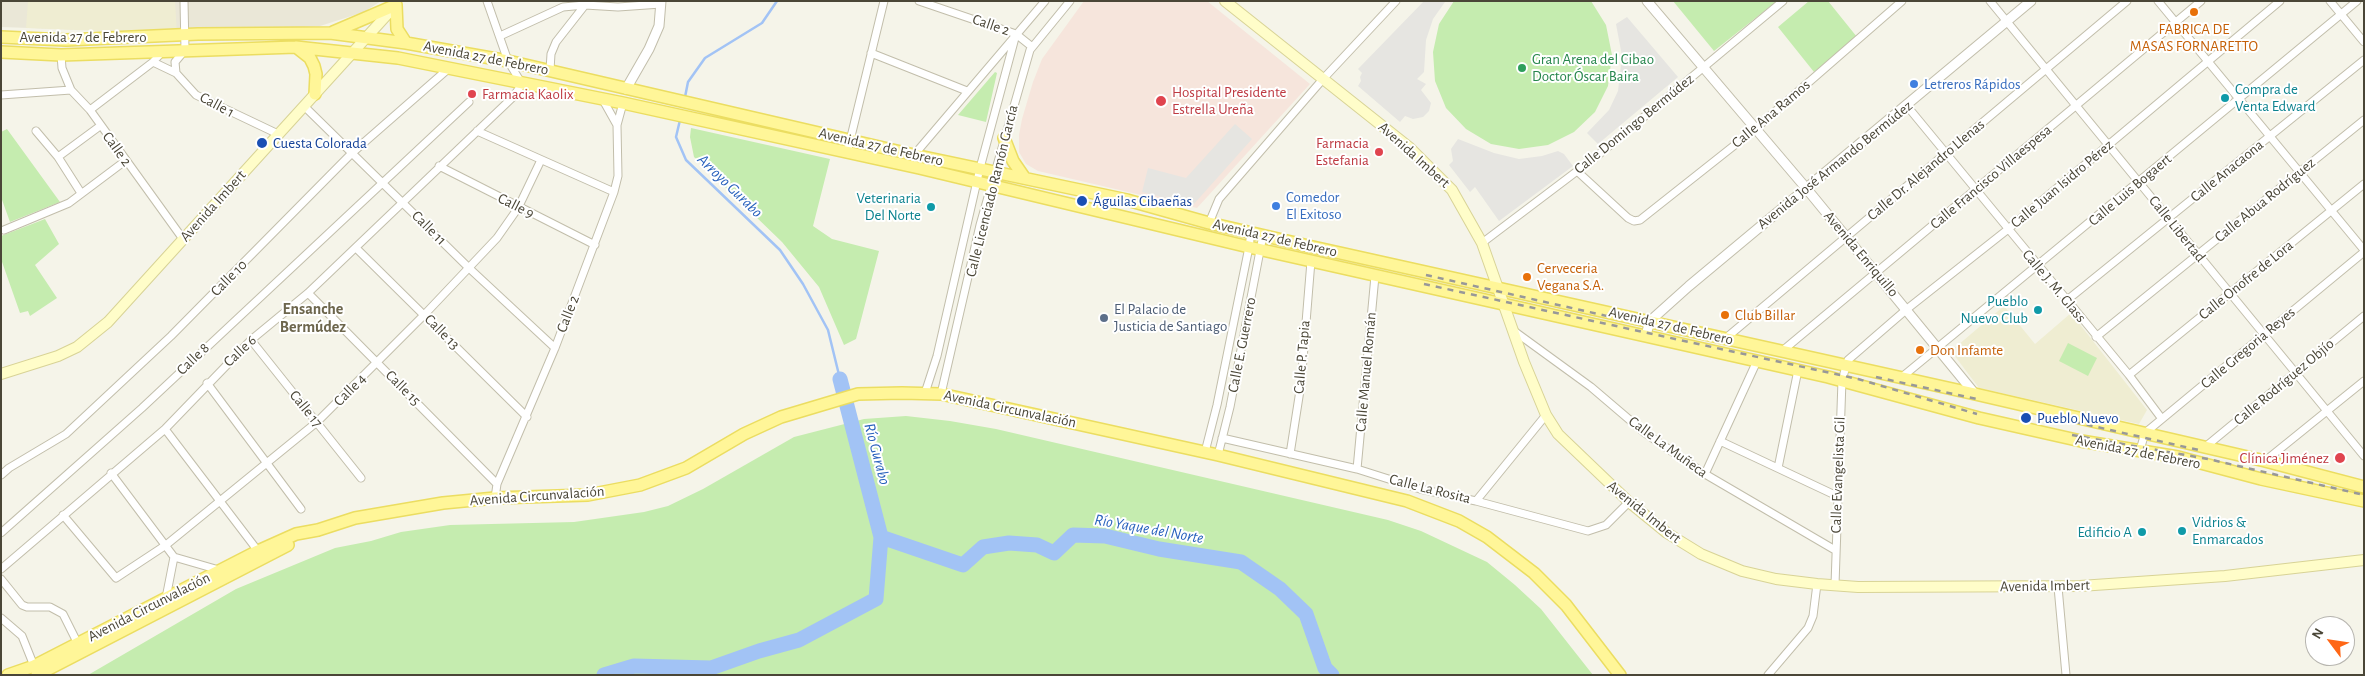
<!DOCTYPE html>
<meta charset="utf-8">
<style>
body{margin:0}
#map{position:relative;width:2365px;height:676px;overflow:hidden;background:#f5f4e9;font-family:"Alegreya Sans",sans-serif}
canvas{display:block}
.frame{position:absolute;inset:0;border:2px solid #4a4637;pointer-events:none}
.north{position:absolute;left:2305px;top:616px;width:50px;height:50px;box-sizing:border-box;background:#fff;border:1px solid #b7b5af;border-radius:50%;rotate:301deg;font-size:14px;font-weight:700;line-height:20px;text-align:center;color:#4a4637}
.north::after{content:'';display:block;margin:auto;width:18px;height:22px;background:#ff6716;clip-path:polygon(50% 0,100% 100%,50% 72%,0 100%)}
</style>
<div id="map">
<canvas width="2365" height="676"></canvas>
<div class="frame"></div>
<div class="north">N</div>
</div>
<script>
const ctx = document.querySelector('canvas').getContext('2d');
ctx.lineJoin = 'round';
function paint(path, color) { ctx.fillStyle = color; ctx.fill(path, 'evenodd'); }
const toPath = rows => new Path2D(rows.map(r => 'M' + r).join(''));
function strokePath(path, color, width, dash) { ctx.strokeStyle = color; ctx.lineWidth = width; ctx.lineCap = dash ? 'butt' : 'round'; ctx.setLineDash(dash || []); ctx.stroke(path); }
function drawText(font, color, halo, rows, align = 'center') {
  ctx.font = font + ' "Alegreya Sans",sans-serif'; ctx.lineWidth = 4; ctx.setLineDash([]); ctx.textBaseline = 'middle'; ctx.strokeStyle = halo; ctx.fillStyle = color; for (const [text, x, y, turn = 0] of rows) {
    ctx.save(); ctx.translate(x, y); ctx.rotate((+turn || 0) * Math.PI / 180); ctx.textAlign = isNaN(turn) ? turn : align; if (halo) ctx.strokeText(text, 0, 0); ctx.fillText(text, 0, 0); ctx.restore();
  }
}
paint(toPath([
 [1,1,381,1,364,12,320,26,198,34,1,27]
]), '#eae7d7');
paint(toPath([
 [28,1,175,1,177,34,26,28],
 [2004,306,2035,344,2071,313,2147,410,2139,424,1979,388,1951,351]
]), '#efedd2');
paint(toPath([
 [1084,1,1207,1,1310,84,1197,208,1038,171,1026,164,1019,152,1019,135,1022,119,1033,82,1042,59]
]), '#f6e5dc');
paint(toPath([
 [1454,1,1591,1,1606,25,1612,55,1608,86,1595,112,1574,132,1548,145,1519,149,1491,144,1466,129,1446,108,1435,81,1433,52,1439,24],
 [1673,1,1777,1,1714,51],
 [1809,1,1828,1,1857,37,1814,72,1778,27],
 [995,72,997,73,986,122,958,115],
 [691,128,830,159,813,226,832,239,879,251,856,339,844,345,819,287,782,242,694,157,690,137],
 [7,129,60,202,10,222,1,197,1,132],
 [45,219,59,244,35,265,57,298,30,316,28,311,20,313,1,259,1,236],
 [2068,343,2097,358,2088,376,2059,361],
 [906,416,950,421,996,429,1388,520,1421,531,1487,562,1515,585,1541,609,1593,675,88,675,236,589,335,548,371,541,401,532,450,525,574,522,644,512,668,506,703,489,794,437,864,419]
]), '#c5ecaf');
paint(toPath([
 [1424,1,1445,2,1433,19,1426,40,1424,72,1417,79,1426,84,1421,90,1431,103,1429,111,1423,117,1413,119,1405,116,1400,122,1358,86,1361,81,1360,77,1362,73,1358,69],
 [1627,17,1678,77,1598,144,1587,133,1609,110,1618,91,1622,56,1616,24],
 [1235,124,1252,139,1193,205,1142,192,1148,168,1186,178],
 [1458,139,1494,153,1519,159,1542,156,1558,151,1564,154,1573,166,1499,221,1475,187,1470,192,1449,165,1453,161,1451,149]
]), '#e6e5e1');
strokePath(toPath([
 [685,97,688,82,705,58,762,23,777,1],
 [680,120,676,137,686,160,780,250,803,284,828,330,840,379]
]), '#a2c3f5', 2.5);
strokePath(toPath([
 [840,379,881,537],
 [604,675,634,666,711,668,759,651,799,640,876,599,881,537,963,565,983,547,1009,543,1037,545,1054,553,1073,535,1105,536,1159,549,1241,562,1280,589,1306,614,1325,668,1332,675]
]), '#a2c3f5', 15);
const minor = toPath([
 [184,1,185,50,175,62,176,73,196,95,278,134],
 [919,1,1016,34,1031,46],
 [1990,1,2364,456],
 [2158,1,2364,250],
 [2330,1,2364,42],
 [500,36,563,7,585,5,618,7,661,4],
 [871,53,967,91],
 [61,55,62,68,71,90,90,110,183,239],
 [153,62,176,73],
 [550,70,551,54,556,42,585,5],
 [1,95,71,90],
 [603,100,617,125],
 [304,106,469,268,555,348],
 [1907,106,2129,375,2162,419],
 [90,110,153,62,163,51],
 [36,131,58,157,81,193],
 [477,131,614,192],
 [847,153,884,1],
 [914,155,1045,1],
 [58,157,100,126],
 [439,166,595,245],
 [1577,171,1628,218,1634,221,1640,220,1755,129,1902,1],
 [1209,223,1219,199,1323,79,1396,1],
 [4,230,69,203,125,161],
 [1482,243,1597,156,1783,1],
 [356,248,527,417],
 [308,293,497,484],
 [2066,301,2364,60],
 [1514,331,1591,387,1645,433,1705,474,1835,550],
 [2096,337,2364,120],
 [1726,338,2127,1],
 [251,340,361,478],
 [1781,352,2201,1],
 [2129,375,2364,184],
 [1902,377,2357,1],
 [207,383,301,509],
 [925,393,937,356,980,168,1016,34],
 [941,394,980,225,1030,50,1070,1],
 [165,429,258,551],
 [1222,438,1357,469,1420,489,1476,501,1588,531,1606,525,1629,502],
 [1720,441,1837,496],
 [2204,448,2364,316],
 [2140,450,2145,433,2364,252],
 [1205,452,1217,405,1249,247,1251,232],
 [1290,454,1301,384,1311,261],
 [1218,455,1230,407,1263,235],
 [2265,461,2364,381],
 [1778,468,1798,370],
 [1357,469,1375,276],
 [111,473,174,557,219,570],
 [1705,474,1757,361],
 [1,475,9,468,66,434,171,336,352,153,448,69],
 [495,498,497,484,555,348,614,192,618,176,617,125,623,103],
 [1476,501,1546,415],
 [63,515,116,578,166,545,317,422,425,314,497,238,518,208,541,160],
 [1,533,142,408,469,102],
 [1,569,165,429,251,340,308,293,513,97,522,84,508,61,487,1],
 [1,579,22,605,27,607,50,607,63,614,78,644],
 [1835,585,1842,380,1848,360,1907,309,2007,230,2280,1],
 [2058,587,2066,675],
 [166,598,174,557],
 [1,618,22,636,34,666],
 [1768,675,1808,628,1813,616,1817,584]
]);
const tertiary = toPath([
 [1647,1,1806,188,1975,394],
 [626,89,649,49,659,26,661,1],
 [1646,335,1650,321,1689,286,2031,1]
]);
const secondary = toPath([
 [1225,1,1410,148,1452,190,1482,243,1524,362,1546,415,1558,434,1629,502,1667,533,1701,554,1742,571,1776,579,1817,584,1858,587,2080,586,2225,576,2364,560],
 [1,374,58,356,77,347,108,322,394,7]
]);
const primary = toPath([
 [396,5,397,29,406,43],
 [333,32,396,5],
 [1,37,66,40,198,34,330,33,406,43,508,61,914,155,1127,200,1209,223,1313,247,1975,394,2265,461,2364,487],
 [296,47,310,58,314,66,316,74,315,94],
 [1,52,61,55,296,47,398,58,623,103,919,168,1249,247,1828,377,1979,418,2081,441,2178,457,2261,479,2364,501],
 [1004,138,1013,161,1024,177],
 [8,675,34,666,258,551,296,534,318,530,355,518,443,503,495,498,588,495,640,485,686,468,744,434,781,417,858,394,902,393,941,394,1218,455,1407,501,1459,521,1487,537,1534,573,1566,605,1620,675],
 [37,675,288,545]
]);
strokePath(minor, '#c2beab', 9);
strokePath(tertiary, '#c2beab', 11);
strokePath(secondary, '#d8d396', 12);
strokePath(primary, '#ebdd61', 14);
strokePath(minor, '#fff', 7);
strokePath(tertiary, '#fff', 9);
strokePath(secondary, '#fffdc9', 10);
strokePath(primary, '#fff698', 11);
strokePath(toPath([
 [1426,275,1629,321],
 [1424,284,1858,379,1977,414],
 [1876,377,1981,400],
 [2075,422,2203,451],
 [2072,435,2208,459,2364,495]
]), '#989898', 2.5, [6, 6]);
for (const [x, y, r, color] of [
 [2194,12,5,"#e8710a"],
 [1522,68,5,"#2e9e5b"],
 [1914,84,5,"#3f7fe0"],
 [472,94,5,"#e0444e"],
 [2225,98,5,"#0f9aa8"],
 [1161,101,6,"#e0444e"],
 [262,143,6,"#1a4fb4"],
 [1379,152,5,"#e0444e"],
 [1082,201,6,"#1a4fb4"],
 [1276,206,5,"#3f7fe0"],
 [931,207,5,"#0f9aa8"],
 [1527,277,5,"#e8710a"],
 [2038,310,5,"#0f9aa8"],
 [1725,315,5,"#e8710a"],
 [1104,318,5,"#5c6f8a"],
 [1920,350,5,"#e8710a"],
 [2026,418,6,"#1a4fb4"],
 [2340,458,6,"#e0444e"],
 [2182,531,5,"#0f9aa8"],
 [2142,532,5,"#0f9aa8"]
]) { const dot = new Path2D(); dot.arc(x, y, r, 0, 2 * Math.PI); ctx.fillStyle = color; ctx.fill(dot); strokePath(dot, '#fff', 2); }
drawText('15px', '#4a4637', '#fff', [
 ["Calle 2",991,25,19],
 ["Avenida 27 de Febrero",83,37],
 ["Avenida 27 de Febrero",486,58,11],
 ["Calle 1",217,105,28],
 ["Calle Ana Ramos",1771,114,-40],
 ["Calle Domingo Bermúdez",1634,124,-39],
 ["Avenida 27 de Febrero",881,147,13],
 ["Calle 2",117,149,54],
 ["Avenida Imbert",1414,155,42],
 ["Avenida José Armando Bermúdez",1835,165,-39],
 ["Calle Dr. Alejandro Llenas",1926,170,-40],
 ["Calle Anacaona",2227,171,-39],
 ["Calle Francisco Villaespesa",1991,177,-40],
 ["Calle Juan Isidro Pérez",2062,184,-40],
 ["Calle Luis Bogaert",2130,190,-40],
 ["Calle Licenciado Ramón García",992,191,-76],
 ["Calle Abua Rodríguez",2265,200,-39],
 ["Avenida Imbert",213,206,-48],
 ["Calle 9",516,206,27],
 ["Calle 11",429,228,45],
 ["Calle Libertad",2177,229,51],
 ["Avenida 27 de Febrero",1275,238,13],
 ["Avenida Enriquillo",1861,254,50],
 ["Calle 10",229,278,-45],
 ["Calle Onofre de Lora",2246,280,-39],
 ["Calle J. M. Glass",2054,286,50],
 ["Calle 2",568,314,-69],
 ["Avenida 27 de Febrero",1671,326,13],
 ["Calle 13",442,332,45],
 ["Calle E. Guerrero",1242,345,-79],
 ["Calle Gregoria Reyes",2248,348,-40],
 ["Calle 6",240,351,-43],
 ["Calle P. Tapia",1302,357,-85],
 ["Calle 8",193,359,-44],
 ["Calle Manuel Román",1366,372,-85],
 ["Calle Rodríguez Objío",2284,382,-40],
 ["Calle 15",403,388,45],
 ["Calle 4",350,390,-45],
 ["Calle 17",306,409,51],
 ["Avenida Circunvalación",1010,409,12],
 ["Calle La Muñeca",1668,447,36],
 ["Avenida 27 de Febrero",2138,452,11],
 ["Calle Evangelista Gil",1838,475,-88],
 ["Calle La Rosita",1430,489,14],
 ["Avenida Circunvalación",537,496,-4],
 ["Avenida Imbert",1644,512,39],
 ["Avenida Imbert",2045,586,-1],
 ["Avenida Circunvalación",149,607,-27]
]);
drawText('15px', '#c56008', '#fff', [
 ["FABRICA DE",2194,29,"center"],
 ["MASAS FORNARETTO",2194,46,"center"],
 ["Cerveceria",1537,268],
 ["Vegana S.A.",1537,285],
 ["Club Billar",1735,315],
 ["Don Infamte",1930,350]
], 'left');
drawText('15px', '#27864d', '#fff', [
 ["Gran Arena del Cibao",1532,59],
 ["Doctor Óscar Baira",1532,76]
], 'left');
drawText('15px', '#366cbe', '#fff', [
 ["Letreros Rápidos",1924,84],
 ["Comedor",1286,197],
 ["El Exitoso",1286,214]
], 'left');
drawText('15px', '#0d838f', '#fff', [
 ["Compra de",2235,89,"left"],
 ["Venta Edward",2235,106,"left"],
 ["Veterinaria",921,198],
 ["Del Norte",921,215],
 ["Pueblo",2028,301],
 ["Nuevo Club",2028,318],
 ["Vidrios &",2192,522,"left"],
 ["Enmarcados",2192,539,"left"],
 ["Edificio A",2132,532]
], 'right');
drawText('15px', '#be3a42', '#fff', [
 ["Hospital Presidente",1172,92],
 ["Estrella Ureña",1172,109],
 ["Farmacia Kaolix",482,94],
 ["Farmacia",1369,143,"right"],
 ["Estefania",1369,160,"right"],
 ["Clínica Jiménez",2329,458,"right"]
], 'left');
drawText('15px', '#164399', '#fff', [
 ["Cuesta Colorada",273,143],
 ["Águilas Cibaeñas",1093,201],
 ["Pueblo Nuevo",2037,418]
], 'left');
drawText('15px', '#4e5e75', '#fff', [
 ["El Palacio de",1114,309],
 ["Justicia de Santiago",1114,326]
], 'left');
drawText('italic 16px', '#2861bd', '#fff', [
 ["Arroyo Gurabo",730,186,44],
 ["Río Gurabo",877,454,75],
 ["Río Yaque del Norte",1149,529,10]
]);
drawText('bold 16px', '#6d664d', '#fff', [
 ["Ensanche",313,309],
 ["Bermúdez",313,327]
]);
</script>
